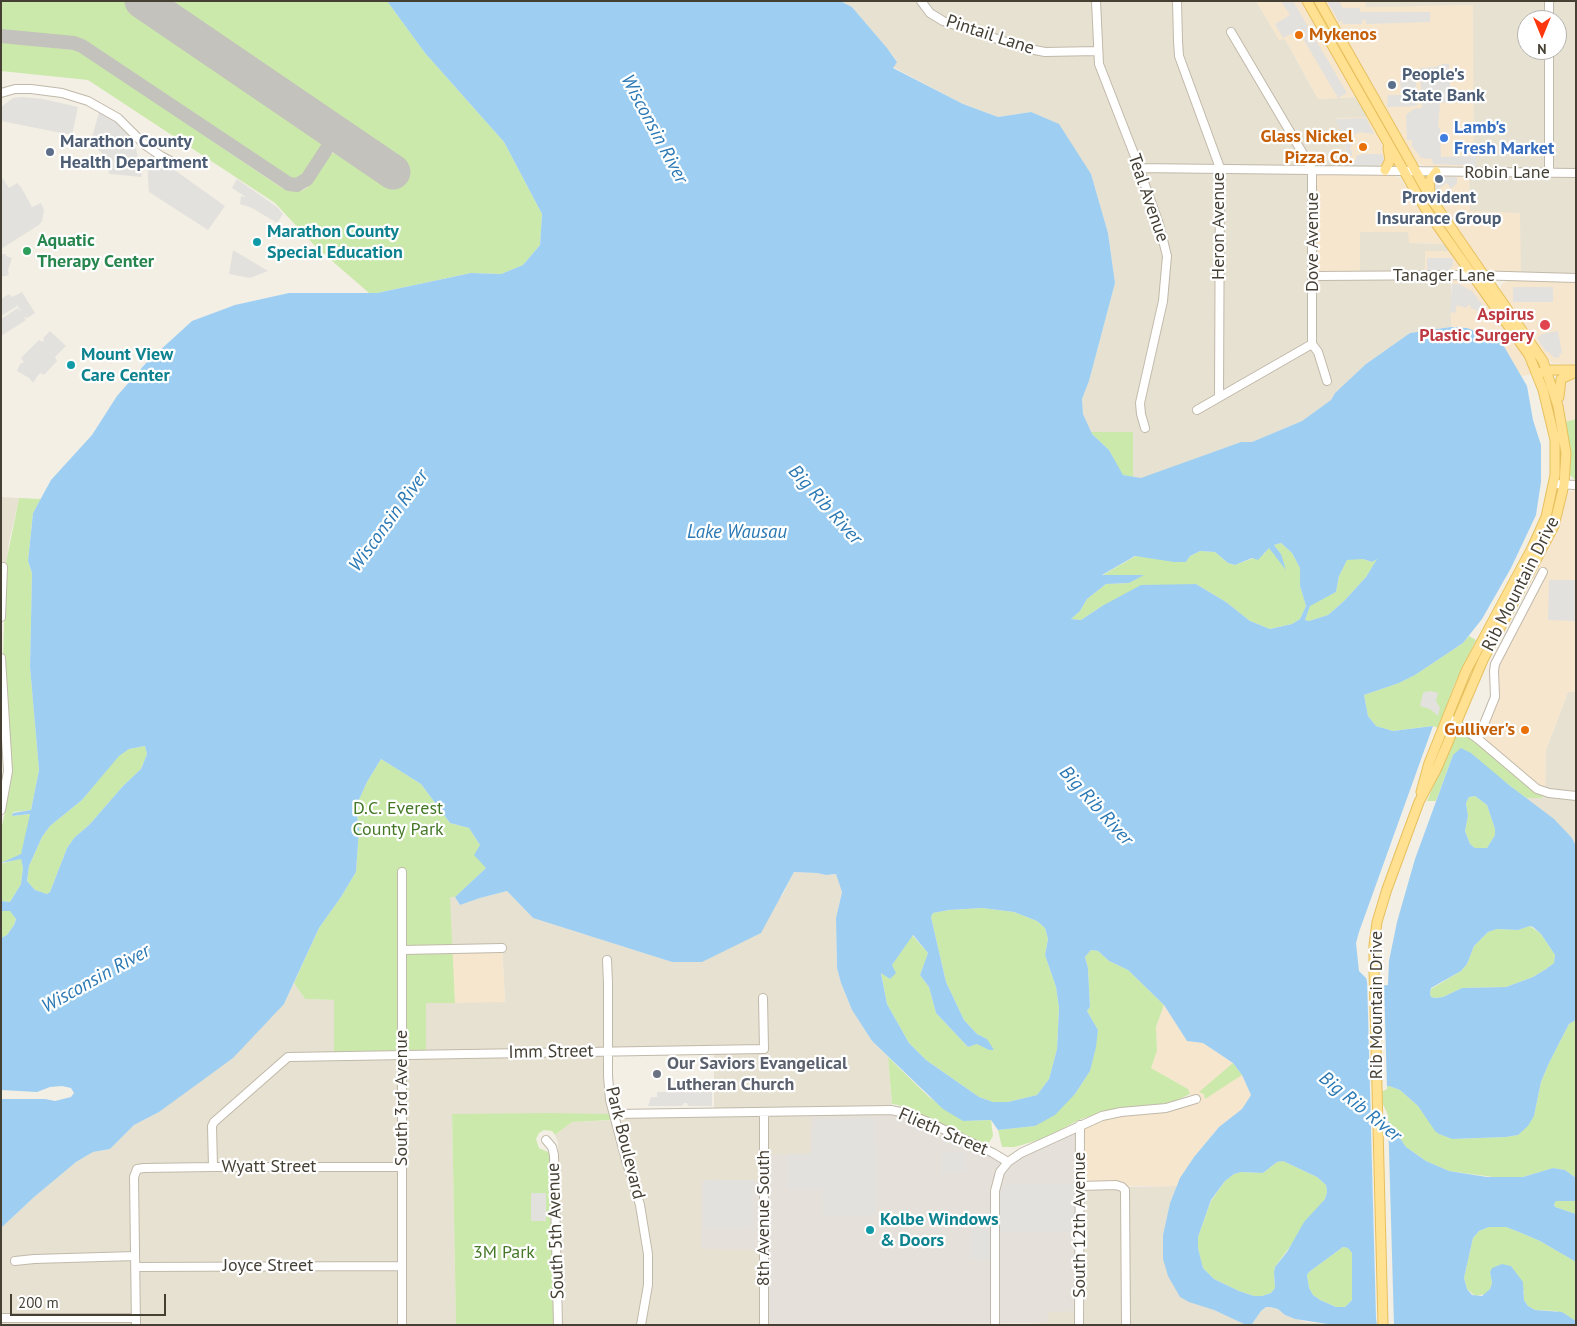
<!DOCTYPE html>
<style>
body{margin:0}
#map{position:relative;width:1577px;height:1326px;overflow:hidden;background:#f3efe4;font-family:"PT Sans",sans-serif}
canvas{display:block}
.frame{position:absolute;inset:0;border:2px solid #453f34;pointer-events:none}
.north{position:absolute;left:1517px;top:10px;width:50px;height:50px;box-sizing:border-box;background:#fff;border:1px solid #b5b2ae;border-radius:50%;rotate:180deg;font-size:14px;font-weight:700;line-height:20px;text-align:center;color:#453f34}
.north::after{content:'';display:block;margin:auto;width:18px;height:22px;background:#ff370f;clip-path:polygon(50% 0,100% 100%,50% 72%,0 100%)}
.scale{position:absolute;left:10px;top:1294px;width:156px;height:22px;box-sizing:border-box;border:2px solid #453f34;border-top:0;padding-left:6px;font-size:15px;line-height:18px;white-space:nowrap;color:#453f34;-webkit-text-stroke:4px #fff;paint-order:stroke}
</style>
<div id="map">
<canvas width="1577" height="1326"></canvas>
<div class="frame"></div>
<div class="north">N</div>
<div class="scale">200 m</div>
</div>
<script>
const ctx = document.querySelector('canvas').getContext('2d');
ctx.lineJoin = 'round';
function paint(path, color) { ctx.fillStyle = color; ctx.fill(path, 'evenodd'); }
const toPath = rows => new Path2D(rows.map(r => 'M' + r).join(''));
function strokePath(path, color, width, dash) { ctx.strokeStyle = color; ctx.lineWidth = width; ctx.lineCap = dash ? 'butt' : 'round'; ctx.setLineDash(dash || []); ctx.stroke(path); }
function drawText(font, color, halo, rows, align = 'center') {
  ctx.font = font + ' "PT Sans",sans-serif'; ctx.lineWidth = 4.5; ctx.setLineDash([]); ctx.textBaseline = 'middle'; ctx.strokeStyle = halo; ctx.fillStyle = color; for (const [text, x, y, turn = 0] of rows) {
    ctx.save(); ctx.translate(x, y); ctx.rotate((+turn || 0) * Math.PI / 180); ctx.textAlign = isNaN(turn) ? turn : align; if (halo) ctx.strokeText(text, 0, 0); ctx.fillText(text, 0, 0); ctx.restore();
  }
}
paint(toPath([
 [840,1,1256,1,1279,39,1285,39,1318,99,1357,97,1369,117,1345,138,1346,166,1287,166,1309,176,1310,279,1360,279,1359,232,1409,232,1409,243,1447,244,1451,251,1425,251,1425,279,1451,280,1451,327,1410,333,1366,364,1335,393,1331,400,1302,421,1252,442,1241,442,1141,479,1133,477,1133,432,1090,432,1083,414,1082,399,1089,381,1115,283,1108,233,1091,174,1031,112,998,117,963,104,893,67,897,61,887,48,852,7],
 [1365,1,1576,1,1576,275,1521,274,1470,211,1469,177,1492,178,1492,176,1501,176,1502,170,1474,169,1365,7],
 [1527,20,1557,20,1557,50,1527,50],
 [1,497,19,498,9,542,6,569,1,568],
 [1568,692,1576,692,1576,846,1572,838,1526,798,1543,798,1545,789,1546,750],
 [794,872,817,873,826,875,836,874,842,891,836,918,837,968,841,983,852,1010,872,1041,888,1057,892,1104,892,1108,811,1108,811,1153,761,1250,761,1325,563,1325,558,1143,555,1135,572,1122,620,1120,626,1118,640,1117,714,1115,714,1047,605,1048,610,1114,452,1114,456,1325,1,1325,1,1228,33,1198,76,1162,93,1152,110,1149,134,1125,159,1112,187,1090,284,1004,294,983,305,999,334,1000,334,1058,426,1057,426,1002,505,1002,502,944,452,944,449,897,455,897,460,905,480,898,507,891,533,918,672,962,782,896],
 [1177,1186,1170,1203,1163,1235,1163,1259,1214,1310,1246,1325,1252,1324,1261,1311,1266,1307,1270,1307,1278,1309,1285,1315,1306,1322,1334,1325,1000,1325,1047,1323,1047,1312,1083,1310,1085,1191,1124,1187]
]), '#e7e1d2');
paint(toPath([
 [1256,1,1304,1,1357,97,1318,99,1285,39,1279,40],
 [1323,1,1365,1,1366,7,1473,5,1474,169,1425,166,1417,163,1397,132],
 [1369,117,1387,155,1383,165,1379,167,1346,166,1345,138,1335,118],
 [1320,173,1385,174,1399,177,1447,244,1409,243,1408,232,1360,232,1360,273,1321,273,1316,267,1316,180,1317,175],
 [1438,176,1469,177,1470,211,1520,213,1521,274,1487,272,1437,200,1431,184],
 [1425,251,1451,251,1512,337,1534,374,1521,376,1512,362,1467,328,1451,327,1452,274,1425,273],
 [1509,280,1576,281,1576,365,1552,363,1544,356,1501,292,1500,288,1502,284],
 [1576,377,1576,419,1565,422,1563,411,1561,386,1563,382],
 [1576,489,1576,692,1568,692,1546,750,1545,789,1533,781,1487,742,1485,736,1497,701,1496,673,1499,661,1543,579,1531,578,1556,530,1568,492],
 [502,948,505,1002,455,1003,452,949],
 [1164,1005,1187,1041,1203,1043,1233,1063,1242,1075,1251,1095,1242,1109,1219,1127,1194,1157,1177,1186,1080,1186,1080,1125,1089,1121,1155,1109,1195,1099,1190,1094,1188,1089,1151,1068,1157,1051,1156,1027]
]), '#f6e6ce');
paint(toPath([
 [881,1110,918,1119,1008,1162,1080,1125,1079,1311,1048,1312,1048,1323,764,1325,764,1250,701,1249,701,1180,763,1180,764,1155,810,1153,811,1111]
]), '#e5e0d9');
paint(toPath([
 [1,1,123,1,316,132,322,139,321,148,302,176,297,179,291,179,87,43,77,39,1,31],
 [164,1,387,1,425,53,504,142,542,214,540,245,523,265,501,274,471,273,377,293,369,293,316,247,275,203,88,80,1,71,1,42,74,50,84,54,282,188,292,191,301,191,307,188,331,154,341,151,347,153,386,179,399,160],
 [1576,419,1576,481,1570,475,1569,448,1565,422],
 [1090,432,1133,432,1133,477,1122,475,1109,450],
 [19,498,41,499,33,513,28,561,32,573,30,667,39,770,31,810,13,812,12,816,31,814,21,855,1,863,1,831,12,777,3,659,6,563],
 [1281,543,1292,553,1300,568,1300,586,1306,606,1300,619,1292,624,1270,629,1250,621,1226,602,1196,584,1169,586,1102,606,1081,620,1071,619,1080,611,1087,599,1106,584,1129,583,1143,575,1101,576,1136,556,1186,562,1190,556,1200,551,1215,552,1228,563,1235,565,1264,554,1269,547,1275,555,1281,554,1274,545],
 [1378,558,1366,577,1344,601,1328,615,1309,621,1305,620,1310,605,1336,592,1339,576,1347,559,1363,559,1372,562],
 [1469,636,1476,640,1455,683,1438,728,1433,726,1393,731,1376,726,1368,716,1364,695,1399,683,1415,675,1463,643],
 [1461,734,1466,735,1544,795,1542,798,1526,798,1488,769,1471,753,1453,755,1436,801,1427,801,1454,737],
 [145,746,147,754,141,769,123,786,90,824,74,838,67,848,50,892,47,894,35,890,27,881,29,866,42,837,50,826,82,800,118,756,129,749],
 [381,759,421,784,450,823,469,828,480,845,486,868,455,897,450,897,455,1003,426,1003,426,1054,402,1054,399,1049,392,1052,334,1053,334,1000,305,999,294,983,319,928,341,897,356,872,359,830,357,815,358,802,367,782],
 [1475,796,1487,805,1495,829,1495,835,1487,848,1475,848,1470,844,1465,831,1468,816,1466,803,1469,797],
 [21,858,23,868,21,884,10,902,1,901,1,864],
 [982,908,1014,912,1037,921,1045,928,1048,939,1045,955,1056,987,1059,1008,1057,1049,1049,1079,1037,1095,1008,1102,993,1102,979,1097,926,1060,909,1043,887,1004,881,972,890,979,892,965,912,935,928,953,920,975,929,987,936,1013,968,1047,977,1043,989,1050,987,1039,977,1034,964,1020,946,982,931,917,933,913,949,910],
 [1,911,11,911,16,918,14,925,7,935,1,938],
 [1530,926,1541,934,1555,955,1554,963,1546,969,1533,977,1506,987,1462,988,1443,997,1436,998,1431,997,1430,993,1431,989,1461,971,1467,964,1474,946,1488,932,1497,929,1518,930],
 [1091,950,1098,951,1109,961,1128,970,1164,1005,1156,1027,1157,1051,1151,1068,1188,1089,1190,1094,1175,1101,1151,1106,1105,1111,1079,1120,1045,1138,1015,1147,1002,1147,998,1130,1035,1126,1075,1094,1090,1071,1098,1030,1087,1011,1090,1007,1088,968,1085,957],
 [1576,1020,1576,1178,1565,1170,1553,1168,1523,1177,1500,1178,1449,1171,1426,1161,1406,1147,1381,1110,1379,1090,1384,1087,1389,1086,1400,1090,1418,1106,1439,1134,1452,1139,1506,1137,1518,1135,1534,1116,1541,1082,1549,1063,1569,1024],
 [888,1057,929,1097,963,1121,991,1120,993,1136,988,1144,979,1143,898,1105,892,1104],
 [1233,1063,1242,1075,1205,1099,1204,1094,1199,1092],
 [548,1113,610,1114,611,1120,572,1122,555,1135,552,1131,544,1130,539,1133,536,1139,539,1148,550,1153,555,1325,456,1325,452,1114],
 [1283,1161,1317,1177,1326,1185,1327,1192,1325,1199,1275,1267,1274,1272,1275,1288,1271,1293,1262,1296,1254,1296,1239,1291,1214,1279,1203,1268,1198,1248,1198,1237,1211,1201,1225,1181,1234,1174,1241,1172,1263,1173,1277,1162],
 [1556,1201,1576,1201,1576,1214,1555,1207,1554,1203],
 [1489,1227,1506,1227,1519,1232,1540,1241,1576,1262,1576,1321,1556,1311,1535,1310,1528,1306,1524,1300,1524,1291,1490,1272,1492,1283,1490,1289,1486,1294,1475,1296,1467,1289,1464,1278,1473,1238,1479,1231],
 [1343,1247,1349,1248,1352,1253,1352,1300,1345,1307,1336,1307,1320,1300,1313,1295,1309,1288,1307,1275,1309,1272]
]), '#cce9ac');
paint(toPath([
 [1281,1,1293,1,1347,93,1338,98,1298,30,1283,38,1275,24,1290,15],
 [1327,1,1339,1,1343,8,1360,8,1360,12,1430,12,1430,22,1366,24,1366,20,1363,20,1362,24,1343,24,1342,21,1339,22],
 [1443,64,1449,64,1451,102,1440,103,1438,127,1440,128,1441,157,1476,156,1476,166,1433,164,1432,159,1421,158,1412,146,1412,140,1407,140,1406,115,1414,109,1422,108,1420,68,1435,67],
 [1412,76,1416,76,1417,106,1387,107,1388,95,1405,95,1401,94,1400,79],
 [22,97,43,99,78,107,72,135,1,121,1,107,13,98],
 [99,112,112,119,130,137,136,148,142,177,109,174,106,161,100,151,90,145],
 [1366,118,1374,134,1358,132,1357,134,1352,134,1352,147,1350,146,1350,150,1352,151,1352,156,1346,156,1345,138,1335,119],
 [152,154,225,206,208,230,149,192,147,161],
 [1362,154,1382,154,1385,163,1379,165,1379,167,1346,166,1346,160,1356,160,1356,156],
 [1,176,9,188,17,183,21,187,32,207,41,203,44,210,42,221,39,225,1,249],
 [1439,176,1457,177,1457,183,1451,189,1447,183,1439,188,1446,199,1441,206,1433,190,1432,183,1434,183,1436,177],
 [237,179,277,207,283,214,277,223,252,208,240,204,241,196,246,197,232,188],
 [233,250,268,271,250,278,229,274],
 [1,254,6,254,6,256,12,258,8,270,9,275,1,277],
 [1427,258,1450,258,1453,259,1453,265,1449,270,1427,271],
 [1452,284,1459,284,1472,291,1484,307,1481,312,1470,308,1471,306,1468,305,1467,308,1457,305,1455,313,1450,312],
 [1513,287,1553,287,1553,302,1513,302],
 [22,292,35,313,27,318,24,317,26,320,1,336,1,319,18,308,20,311,21,311,15,302,17,306,1,316,1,299,9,294,12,297],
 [50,331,66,346,55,357,57,361,44,375,41,373,39,374,33,383,29,378,17,371,20,364,24,362,21,358,39,340,43,342,44,339,43,338],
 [1558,331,1562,353,1559,354,1560,357,1556,358,1553,357,1549,352,1546,352,1537,338,1542,334],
 [1549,580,1576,580,1576,621,1548,620],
 [1431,691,1438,693,1436,701,1440,708,1438,716,1430,709,1420,706,1423,693,1425,692],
 [712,1091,712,1106,688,1106,687,1103,684,1103,682,1106,648,1106,651,1097,657,1097,657,1092],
 [875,1118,876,1215,823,1216,822,1189,788,1189,787,1155,812,1154,814,1119],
 [942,1152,965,1152,966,1172,942,1173],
 [753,1180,753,1227,705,1228,704,1181],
 [1001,1185,1077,1185,1077,1232,1001,1233],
 [531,1193,546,1193,546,1221,531,1221],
 [991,1215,991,1260,971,1259,971,1216]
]), '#e3e1dd');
paint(toPath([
 [387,1,840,1,852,7,887,48,897,62,893,68,963,104,998,117,1031,112,1059,124,1091,174,1108,233,1115,283,1089,381,1082,399,1083,414,1092,434,1109,450,1123,475,1141,478,1241,442,1252,442,1302,421,1331,400,1335,393,1366,364,1410,333,1451,327,1467,328,1493,338,1502,343,1527,386,1533,420,1541,445,1541,482,1536,515,1511,568,1482,619,1463,643,1415,675,1399,683,1364,695,1368,716,1376,726,1393,731,1433,726,1359,932,1356,943,1359,971,1366,978,1369,987,1388,985,1389,961,1397,922,1415,859,1453,755,1461,748,1471,753,1509,785,1554,819,1572,838,1576,846,1576,1020,1569,1024,1549,1063,1541,1082,1534,1116,1528,1126,1518,1135,1506,1137,1452,1139,1439,1134,1435,1131,1418,1106,1400,1090,1389,1086,1384,1087,1379,1090,1381,1110,1406,1147,1426,1161,1449,1171,1487,1177,1523,1177,1553,1168,1565,1170,1576,1178,1576,1201,1556,1201,1554,1204,1555,1207,1576,1214,1576,1262,1540,1241,1519,1232,1506,1227,1489,1227,1479,1231,1473,1238,1464,1278,1467,1289,1472,1295,1482,1296,1490,1289,1492,1283,1490,1272,1492,1268,1502,1264,1511,1266,1523,1282,1524,1300,1528,1306,1535,1310,1562,1312,1576,1321,1576,1325,1334,1325,1295,1319,1285,1315,1278,1309,1270,1307,1266,1307,1261,1311,1252,1324,1246,1325,1214,1310,1189,1302,1180,1297,1168,1276,1163,1259,1163,1235,1170,1203,1180,1178,1194,1157,1219,1127,1242,1109,1251,1095,1242,1075,1233,1063,1203,1043,1187,1041,1164,1005,1128,970,1109,961,1098,951,1091,950,1085,957,1088,968,1090,1007,1087,1011,1098,1030,1096,1047,1090,1071,1075,1094,1055,1115,1035,1126,998,1130,991,1120,963,1121,943,1109,872,1041,852,1010,841,983,837,968,836,918,842,892,836,874,826,875,817,873,794,872,761,933,702,962,672,962,533,918,507,891,480,898,460,905,455,897,486,868,474,855,480,845,469,828,450,823,421,784,381,759,367,782,358,802,357,815,359,830,356,872,341,897,319,928,284,1004,233,1058,159,1112,134,1125,110,1149,93,1152,76,1162,33,1198,1,1228,1,1099,45,1099,55,1101,71,1097,74,1093,71,1088,62,1086,50,1087,37,1092,1,1090,1,938,7,935,14,925,16,919,10,911,1,911,1,901,10,902,21,884,23,868,21,859,1,863,21,854,30,814,12,816,13,813,31,810,39,770,30,667,32,573,28,561,33,513,51,480,92,435,117,396,146,363,192,321,235,305,289,293,377,293,471,273,501,274,523,265,540,245,542,214,504,142,425,53],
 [1281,543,1292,553,1300,568,1300,586,1306,606,1300,619,1292,624,1270,629,1250,621,1226,602,1196,584,1141,585,1102,606,1081,620,1071,619,1080,611,1087,599,1106,584,1129,583,1144,575,1102,575,1135,556,1174,562,1186,562,1190,556,1200,551,1215,552,1228,563,1235,565,1252,558,1258,560,1269,548,1286,570,1281,554,1274,545],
 [1363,559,1372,562,1377,559,1366,577,1344,601,1328,615,1309,621,1305,620,1310,606,1336,592,1339,576,1347,560],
 [145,746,147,754,141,769,123,786,90,824,74,838,67,848,50,892,47,894,35,890,27,881,29,866,42,837,50,826,82,800,119,756,129,749],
 [1475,796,1487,805,1495,829,1495,835,1487,848,1475,848,1470,844,1465,831,1468,816,1466,803,1469,797],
 [982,908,1014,912,1037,921,1045,928,1048,939,1045,955,1056,987,1059,1008,1057,1049,1049,1079,1037,1095,1008,1102,993,1102,979,1097,926,1060,909,1043,887,1004,881,973,890,979,896,973,892,965,913,935,928,953,920,975,929,987,936,1013,968,1047,977,1044,989,1050,994,1050,987,1039,977,1034,964,1020,946,982,931,917,933,913,949,910],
 [1530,926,1533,927,1541,934,1555,955,1554,963,1546,969,1533,977,1506,987,1462,988,1443,997,1436,998,1431,997,1430,993,1431,988,1461,971,1467,964,1474,946,1488,932,1497,929,1518,930],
 [1283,1161,1317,1177,1326,1185,1327,1192,1325,1199,1304,1222,1287,1252,1275,1267,1274,1272,1275,1288,1271,1293,1262,1296,1254,1296,1239,1291,1214,1279,1203,1268,1198,1248,1198,1237,1211,1200,1225,1181,1234,1174,1241,1172,1263,1173,1277,1162],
 [1343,1247,1348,1248,1352,1253,1352,1300,1345,1307,1336,1307,1320,1300,1313,1295,1309,1288,1307,1275,1309,1272]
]), '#9ecff2');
paint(toPath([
 [1367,976,1371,984,1384,983,1387,1089,1381,1092,1380,1098,1388,1115,1394,1325,1377,1325,1376,1318]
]), '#f3efe4');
strokePath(toPath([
 [1,36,74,43,82,46,289,184,297,185,307,179,337,133]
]), '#c4c2bc', 14);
strokePath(toPath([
 [142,1,393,172]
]), '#c4c2bc', 35);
const minor = toPath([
 [921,1,930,13,943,21,1024,48,1045,52,1097,51],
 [1096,1,1099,64,1134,154,1159,224,1167,256,1163,301,1140,403,1141,414,1145,428],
 [1177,1,1178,41,1179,56,1220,168,1219,397],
 [1549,20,1549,1],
 [1231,32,1312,169,1312,344,1318,352,1327,381],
 [1,93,15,89,31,89,62,93,88,101,118,118,145,145,161,156,178,165],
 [1138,168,1576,173],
 [1549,173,1549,50],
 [1313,276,1473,275,1576,278],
 [1197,410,1312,344],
 [1554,484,1576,485],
 [1,617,3,567],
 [1,658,8,771,1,810],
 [1447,717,1478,739,1537,789,1549,793,1576,796],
 [1478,739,1495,697,1494,671,1495,664,1543,572],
 [402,872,402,1325],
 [403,950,502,948],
 [607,960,608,983,608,1076,610,1100,626,1160,640,1205,648,1254,648,1285,641,1325],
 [614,1114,891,1110,905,1113,928,1122,993,1153,1008,1162],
 [546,1140,552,1147,554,1155,558,1325],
 [213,1167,212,1126,214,1122,288,1057,764,1049,763,998],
 [1080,1186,1116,1185,1122,1187,1125,1190,1126,1325],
 [15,1261,34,1259,135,1256],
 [136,1267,401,1266],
 [1,1318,136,1318],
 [136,1325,134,1177,137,1169,144,1168,213,1167,402,1167],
 [764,1325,764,1112],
 [995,1325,995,1191,1000,1172,1008,1162,1021,1153,1102,1116,1121,1112,1166,1108,1196,1099],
 [1079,1325,1080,1125]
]);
const major = toPath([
 [1307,1,1425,208,1529,355,1543,390,1555,440,1555,475,1546,517,1532,548,1466,671,1429,763,1421,792],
 [1319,1,1432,200,1543,361,1558,406,1566,453,1564,485,1554,526,1483,660,1437,768,1419,802,1387,889,1377,922,1374,945,1374,969,1383,1325],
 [1385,170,1390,160,1388,148],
 [1430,192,1429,182,1436,172],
 [1542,372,1552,370,1574,370],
 [1559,397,1561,379,1576,372]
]);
strokePath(minor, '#c1b9aa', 10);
strokePath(major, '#e7c05e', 11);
strokePath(minor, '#fff', 8);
strokePath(major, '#ffe191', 9);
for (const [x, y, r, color] of [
 [1299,35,5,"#e8710a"],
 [1392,85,5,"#5c6f8a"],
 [1444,138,5,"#3f7fe0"],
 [1363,147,5,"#e8710a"],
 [50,152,5,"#5c6f8a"],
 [1439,179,5,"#5c6f8a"],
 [257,242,5,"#0f9aa8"],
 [27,251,5,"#2e9e5b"],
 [1545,325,6,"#e0444e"],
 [71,365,5,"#0f9aa8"],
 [1525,730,5,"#e8710a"],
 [657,1074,5,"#6b7280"],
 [870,1230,5,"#0f9aa8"]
]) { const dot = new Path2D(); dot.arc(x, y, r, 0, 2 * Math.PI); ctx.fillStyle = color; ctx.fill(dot); strokePath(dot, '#fff', 2); }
drawText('18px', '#453f34', '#fff', [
 ["Pintail Lane",990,35,18],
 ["Robin Lane",1507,173],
 ["Teal Avenue",1148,198,71],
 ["Heron Avenue",1219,226,-90],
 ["Dove Avenue",1313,242,-90],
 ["Tanager Lane",1444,276],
 ["Rib Mountain Drive",1521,584,-63],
 ["Rib Mountain Drive",1377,1005,-90],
 ["Imm Street",551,1052,-1],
 ["South 3rd Avenue",402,1098,-90],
 ["Flieth Street",943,1132,23],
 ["Park Boulevard",625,1143,76],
 ["Wyatt Street",269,1167],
 ["8th Avenue South",764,1218,-90],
 ["South 12th Avenue",1080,1225,-90],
 ["South 5th Avenue",556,1231,-92],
 ["Joyce Street",268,1266]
]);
drawText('bold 18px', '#c56008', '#fff', [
 ["Mykenos",1309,35,"left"],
 ["Glass Nickel",1353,137],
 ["Pizza Co.",1353,158],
 ["Gulliver's",1515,730]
], 'right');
drawText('bold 18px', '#4e5e75', '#fff', [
 ["People's",1402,75],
 ["State Bank",1402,96],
 ["Marathon County",60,142],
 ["Health Department",60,163],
 ["Provident",1439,198,"center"],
 ["Insurance Group",1439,219,"center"]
], 'left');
drawText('bold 18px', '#366cbe', '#fff', [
 ["Lamb's",1454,128],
 ["Fresh Market",1454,149]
], 'left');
drawText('bold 18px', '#0d838f', '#fff', [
 ["Marathon County",267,232],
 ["Special Education",267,253],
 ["Mount View",81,355],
 ["Care Center",81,376],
 ["Kolbe Windows",880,1220],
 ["& Doors",880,1241]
], 'left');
drawText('bold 18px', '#27864d', '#fff', [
 ["Aquatic",37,241],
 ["Therapy Center",37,262]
], 'left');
drawText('bold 18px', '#be3a42', '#fff', [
 ["Aspirus",1534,315],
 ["Plastic Surgery",1534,336]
], 'right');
drawText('18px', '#447826', '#fff', [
 ["D.C. Everest",398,809],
 ["County Park",398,830],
 ["3M Park",504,1253]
]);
drawText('bold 18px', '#5b616d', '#fff', [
 ["Our Saviors Evangelical",667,1064],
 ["Lutheran Church",667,1085]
], 'left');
drawText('italic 19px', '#2a78b4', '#fff', [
 ["Wisconsin River",654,129,62],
 ["Big Rib River",825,505,48],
 ["Wisconsin River",389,521,-54],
 ["Lake Wausau",737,533],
 ["Big Rib River",1096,806,48],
 ["Wisconsin River",96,979,-29],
 ["Big Rib River",1360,1107,39]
]);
</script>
